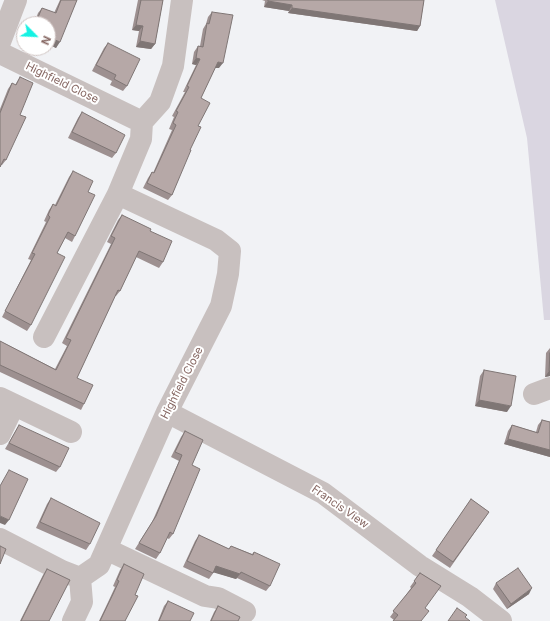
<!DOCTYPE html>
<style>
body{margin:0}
#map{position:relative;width:550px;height:621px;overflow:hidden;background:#f1f2f5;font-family:Inter,sans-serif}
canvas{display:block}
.north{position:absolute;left:16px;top:16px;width:40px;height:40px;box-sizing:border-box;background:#fff;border:1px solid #cec2c0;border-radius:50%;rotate:114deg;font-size:11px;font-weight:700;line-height:16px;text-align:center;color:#856661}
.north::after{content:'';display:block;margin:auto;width:14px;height:18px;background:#14f2e3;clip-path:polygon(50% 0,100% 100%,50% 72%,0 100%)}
</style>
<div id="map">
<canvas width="550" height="621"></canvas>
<div class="north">N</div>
</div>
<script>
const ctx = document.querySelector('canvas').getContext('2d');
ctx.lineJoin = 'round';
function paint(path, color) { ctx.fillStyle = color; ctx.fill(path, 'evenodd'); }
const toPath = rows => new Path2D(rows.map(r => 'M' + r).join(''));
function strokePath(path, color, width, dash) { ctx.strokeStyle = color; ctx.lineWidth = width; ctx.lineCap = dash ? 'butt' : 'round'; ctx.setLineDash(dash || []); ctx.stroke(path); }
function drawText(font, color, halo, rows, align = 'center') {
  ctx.font = font + ' Inter,sans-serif'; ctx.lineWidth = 4; ctx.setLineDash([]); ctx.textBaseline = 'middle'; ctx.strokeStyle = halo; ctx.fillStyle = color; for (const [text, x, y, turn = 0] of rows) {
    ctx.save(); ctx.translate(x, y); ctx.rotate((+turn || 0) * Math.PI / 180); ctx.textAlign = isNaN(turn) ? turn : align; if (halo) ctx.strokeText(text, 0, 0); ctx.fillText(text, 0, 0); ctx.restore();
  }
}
paint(toPath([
 [495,0,550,0,550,320,544,320,527,138]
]), '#dad6e1');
strokePath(toPath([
 [0,42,16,0],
 [0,53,142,122,141,139,118,194,216,240,230,251,228,274,221,306,167,412,99,565,80,578],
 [142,122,160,102,173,66,182,0],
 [44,337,118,194],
 [534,394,550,388],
 [0,398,71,432],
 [167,412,323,493,420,566,470,597,501,621],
 [0,434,14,405],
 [0,539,62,571,80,578],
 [106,549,205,596,218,598,245,612],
 [73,621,82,602,80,578]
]), '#c8c0bf', 22);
paint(toPath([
 [60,0,77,0,56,48,48,44,48,24,34,24,38,13,42,8,54,13],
 [138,0,163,0,155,44,151,49,136,47,139,31,132,30],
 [262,0,424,0,420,26,417,31,288,13,289,11,264,7,265,1],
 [212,12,219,68,215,68,201,98,198,126,190,150,172,195,168,200,143,188,148,178,152,172,153,173,172,130,169,129,174,117,172,116,185,92,183,92,196,65,192,64,194,52,198,46,200,46,203,29,206,24,208,17],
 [108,43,127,86,123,91,110,85,112,81,92,71,104,48],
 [20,77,20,115,6,160,2,165,1,165,0,167,0,109,8,89,12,83,15,85],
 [82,112,116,153,112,158,68,138,78,118],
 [73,171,88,192,75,236,72,242,65,238,57,253,31,325,27,331,2,317,31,260,28,259,46,222,44,221,49,210,53,204,55,205,69,177],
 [122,215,150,231,163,262,159,268,136,257,120,291,116,296,115,296,77,378,84,404,81,410,0,372,0,341,55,369,67,346,62,343,111,244,107,242,118,220],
 [550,348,550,376,545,377,546,353],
 [484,370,507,412,475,406,480,376],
 [542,420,550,422,550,457,504,444,508,431,512,425,536,432,538,425],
 [19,425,60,467,56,472,5,449],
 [185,431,192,465,173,534,169,539,167,538,160,553,156,559,135,549,152,522,179,461,171,457,181,437],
 [51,498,90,544,86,550,36,528,47,504],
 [471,499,489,512,450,568,432,556],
 [199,535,229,549,231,546,252,554,254,552,270,586,266,591,237,578,236,579,214,572,209,579,183,567,195,541],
 [124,564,135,595,125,621,99,621,109,600,115,587,113,586,120,570],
 [47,569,49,621,20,621,43,575],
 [420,573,441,586,394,620,390,617,411,588,410,587],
 [496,583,529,594,507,609,493,589],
 [168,601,190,621,158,621,164,606],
 [218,606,238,621,210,621,214,612]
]), '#9d9090');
paint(toPath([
 [268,1,292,5,289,11,264,7],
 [292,8,420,26,417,31,288,13],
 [36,22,42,24,35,24],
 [136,25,143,26,139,31,132,30],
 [48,26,52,28,48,33],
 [48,37,60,42,56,48,48,44],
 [140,41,155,44,151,49,136,47],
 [196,58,200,59,196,65,192,64],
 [218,62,223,63,219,68,214,68],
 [549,371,550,371,550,376,545,377],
 [479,400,511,406,507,412,475,406],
 [508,439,550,450,550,457,504,444],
 [0,516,9,520,5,525,0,523],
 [216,566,240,574,236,579,212,572],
 [532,588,529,594,507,609,511,604]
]), '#7f7675');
const building = toPath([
 [61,0,77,0,60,42,48,37,52,28,48,26,48,24,42,24,36,22,42,8,56,13,61,0],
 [141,0,163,0,155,44,140,41,143,26,136,25,141,0],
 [268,0,424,0,420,26,292,8,292,5,268,1,268,0],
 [212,12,233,15,223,63,218,62,201,98,210,103,198,126,201,127,190,150,191,150,172,195,147,183,152,172,154,173,176,125,173,123,178,112,176,111,189,87,187,86,200,59,196,58,198,46,203,47,207,23,209,24,212,12],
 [108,43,140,59,127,86,114,79,116,75,96,65,108,43],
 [20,77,33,83,20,115,26,117,6,160,4,159,0,167,0,113,12,83,16,85,20,77],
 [82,112,125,135,116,153,72,132,82,112],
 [73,171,93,181,88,192,95,195,75,236,68,232,57,253,65,257,31,325,5,311,35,254,32,253,50,217,48,215,53,204,56,206,73,171],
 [122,215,151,229,150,231,172,241,163,262,139,251,120,291,118,290,77,378,93,385,84,404,0,365,0,341,56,370,71,340,66,338,115,238,111,236,122,215],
 [550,353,550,371,549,371,550,353],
 [484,370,516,376,511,406,479,400,484,370],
 [542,420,550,422,550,450,508,439,512,425,538,433,542,420],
 [19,425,69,448,60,467,9,443,19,425],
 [185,431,203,440,192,465,200,469,173,534,170,532,160,553,139,543,156,516,182,455,175,452,185,431],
 [9,470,28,479,9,520,0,516,0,486,9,470],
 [51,498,100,523,90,544,40,522,51,498],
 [471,499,489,512,453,562,436,550,471,499],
 [199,535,229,549,231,546,253,555,254,552,280,564,270,586,241,572,240,574,216,566,213,573,187,561,199,535],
 [0,546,6,549,0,564,0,546],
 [124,564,144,574,135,595,138,596,125,621,100,621,113,594,119,581,117,580,124,564],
 [518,568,532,588,511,604,496,583,518,568],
 [47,569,70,580,49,621,21,621,47,569],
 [420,573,441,586,425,608,429,611,421,621,393,621,398,615,393,611,416,583,414,581,420,573],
 [168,601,194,613,190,621,159,621,168,601],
 [218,606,240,617,238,621,211,621,218,606],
 [457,608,467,615,465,617,470,621,448,621,457,608]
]);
paint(building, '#b6a8a7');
strokePath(building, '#7f7675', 1);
drawText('11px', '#856661', '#fff', [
 ["Highfield Close",62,83,26],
 ["Highfield Close",182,383,-63],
 ["Francis View",340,507,35]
]);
</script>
